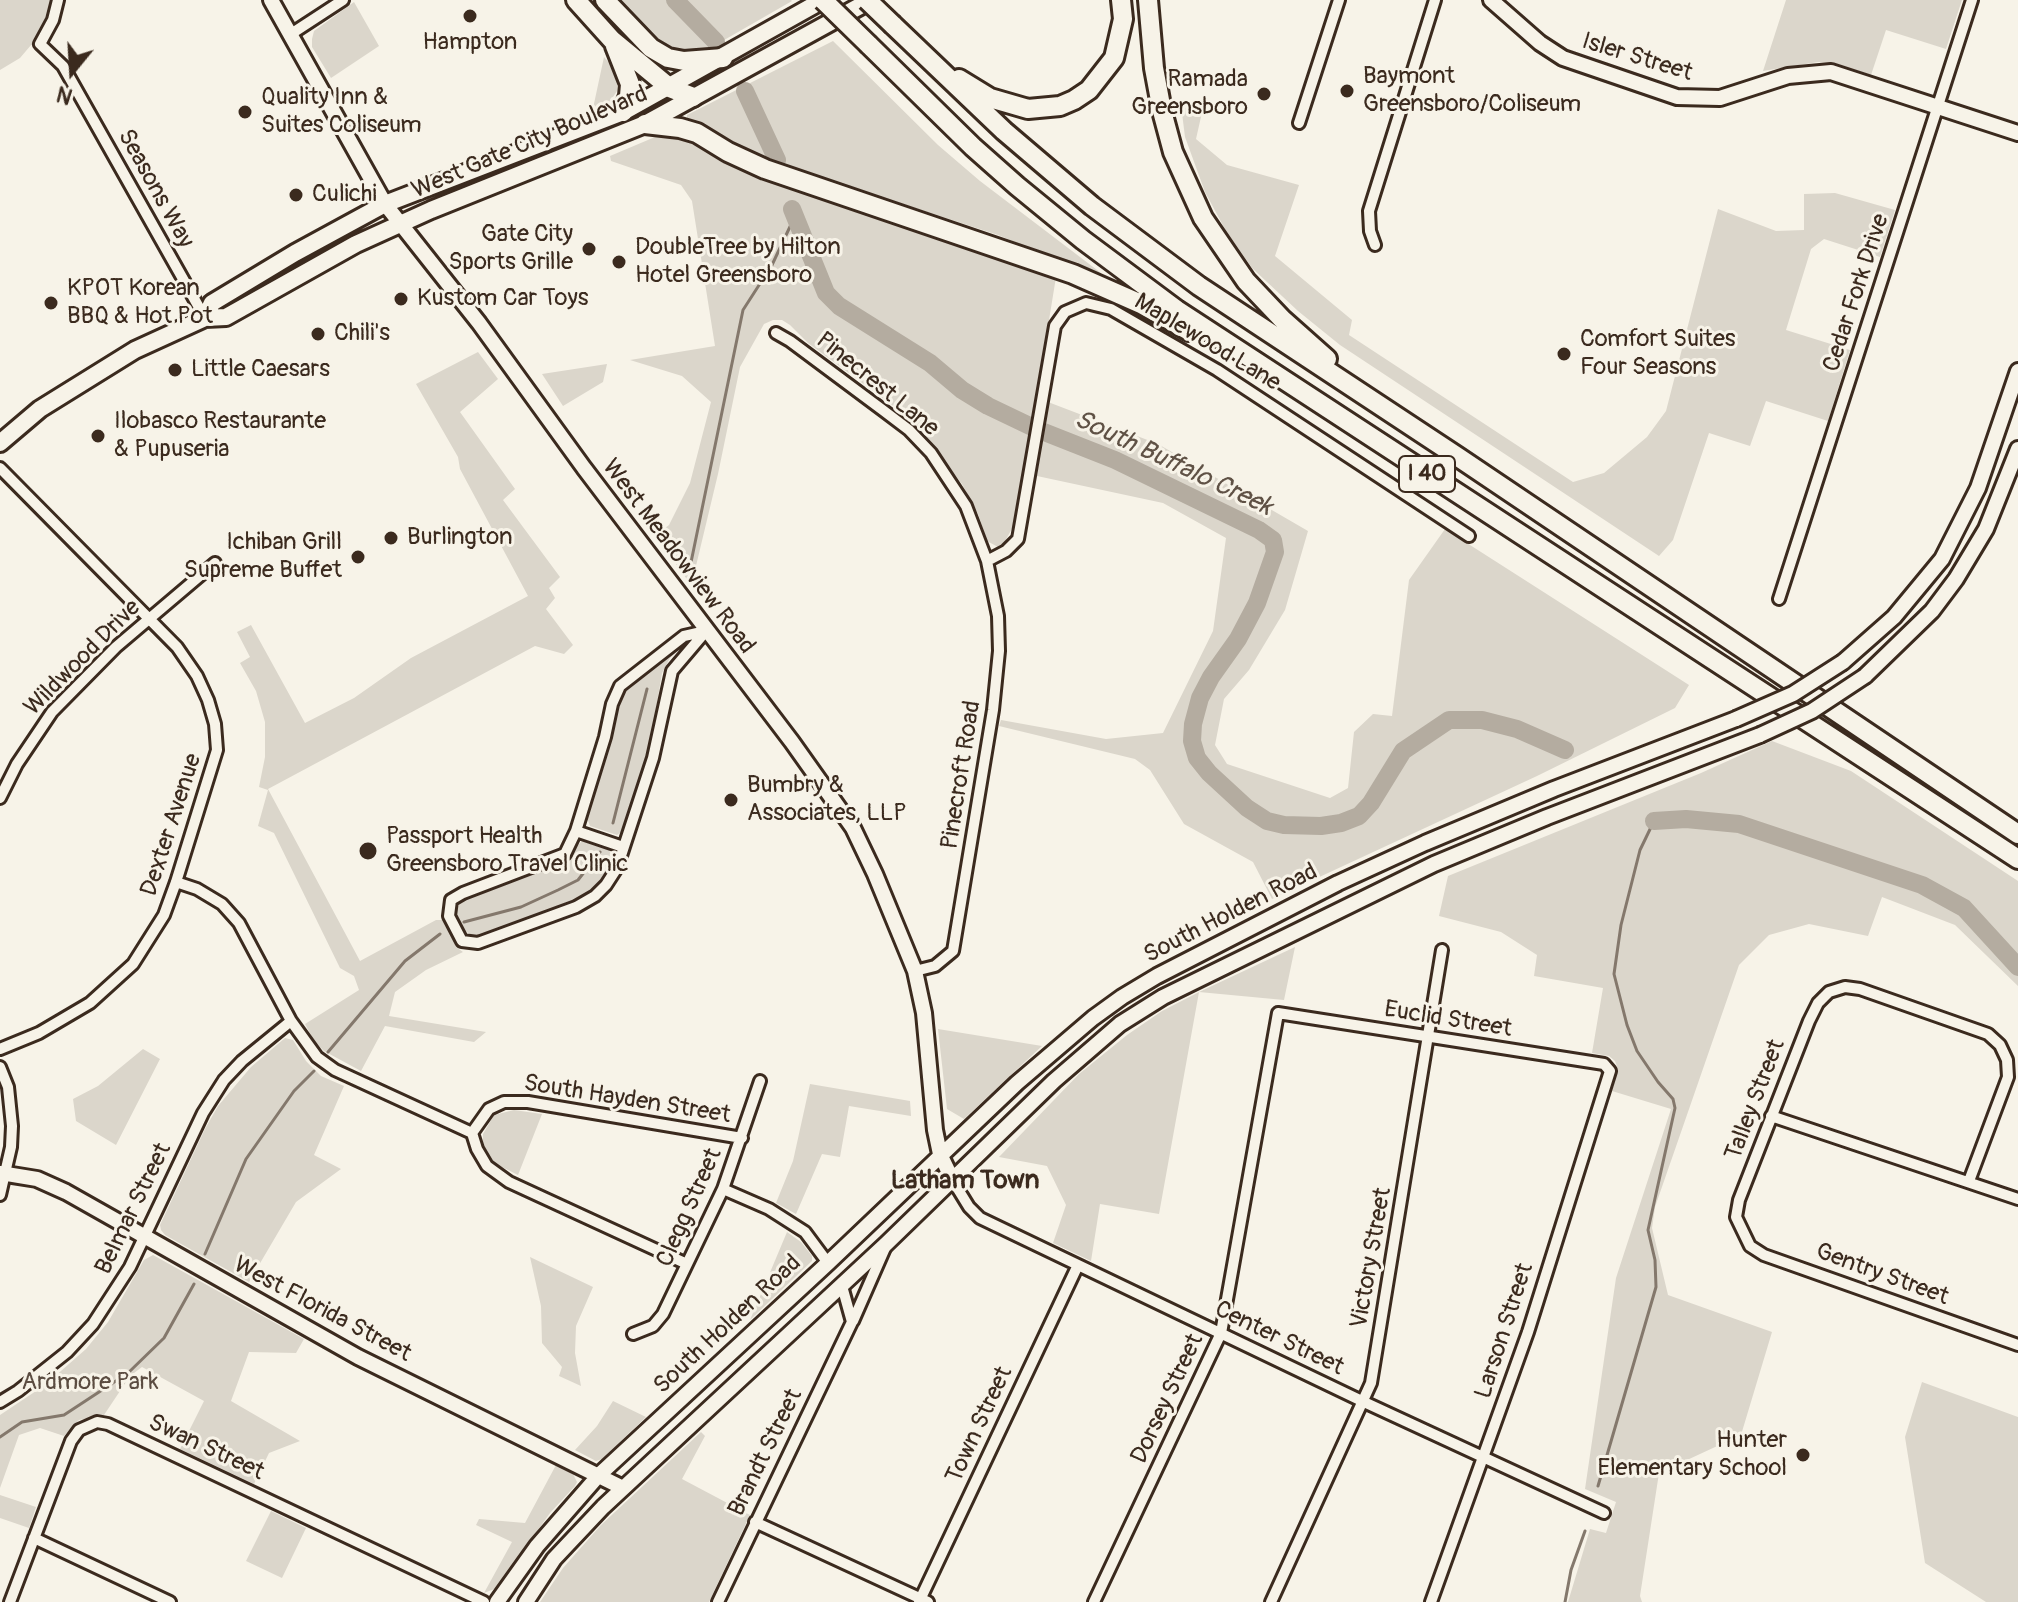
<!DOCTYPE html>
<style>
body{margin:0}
#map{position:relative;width:2018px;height:1602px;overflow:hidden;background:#f7f3e8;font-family:Pangolin,sans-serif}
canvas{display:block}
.north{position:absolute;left:32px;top:32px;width:80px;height:80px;-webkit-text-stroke:6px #f7f3e8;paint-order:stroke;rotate:198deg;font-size:22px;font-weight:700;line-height:32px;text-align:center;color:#3b2a1e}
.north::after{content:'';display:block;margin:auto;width:28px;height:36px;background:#3b2a1e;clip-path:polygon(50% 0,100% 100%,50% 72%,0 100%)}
</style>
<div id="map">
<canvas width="2018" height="1602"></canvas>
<div class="north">N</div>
</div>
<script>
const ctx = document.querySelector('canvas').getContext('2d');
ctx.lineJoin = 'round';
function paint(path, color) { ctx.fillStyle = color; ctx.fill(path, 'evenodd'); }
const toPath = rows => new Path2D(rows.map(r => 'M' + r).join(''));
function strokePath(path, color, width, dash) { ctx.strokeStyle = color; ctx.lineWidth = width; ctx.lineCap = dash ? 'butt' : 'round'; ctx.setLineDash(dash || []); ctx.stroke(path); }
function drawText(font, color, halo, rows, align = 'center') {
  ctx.font = font + ' Pangolin,sans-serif'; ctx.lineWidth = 6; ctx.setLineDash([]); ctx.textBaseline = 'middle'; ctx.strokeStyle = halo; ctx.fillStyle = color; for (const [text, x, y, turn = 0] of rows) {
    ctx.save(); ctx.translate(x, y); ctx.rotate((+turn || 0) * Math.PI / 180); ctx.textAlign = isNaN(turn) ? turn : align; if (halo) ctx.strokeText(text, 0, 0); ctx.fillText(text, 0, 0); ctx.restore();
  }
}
paint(toPath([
 [0,0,52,0,46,22,37,38,20,58,0,70],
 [615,0,791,0,792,1,712,47,686,52,674,50,660,44],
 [1786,0,1962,0,1946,49,1886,30,1871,75,1838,64,1818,62,1763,71],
 [354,2,379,46,331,78,312,47,312,39,314,31],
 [833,41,938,145,980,181,1101,273,1098,276,998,235,756,156,687,118,687,115],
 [604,57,618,73,620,83,617,85,617,91,609,103,592,113],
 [1181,105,1203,108,1196,139,1227,165,1299,185,1275,256,1352,320,1349,335,1573,482,1604,473,1647,437,1666,411,1718,209,1776,231,1804,230,1804,194,1835,193,1895,210,1880,257,1824,239,1811,249,1786,330,1850,350,1828,421,1766,401,1750,446,1709,433,1673,540,1659,556,1340,345,1298,311,1252,268,1226,231,1205,192,1185,137],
 [677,132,715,156,776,182,938,235,964,247,1056,277,1019,505,1014,525,1004,543,998,547,987,541,978,514,962,484,920,431,896,408,808,343,790,325,782,320,773,320,764,324,740,367,718,474,695,570,689,582,655,536,669,525,690,483,711,402,682,376,630,360,715,346,692,201,681,185,611,161,610,156,655,137],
 [478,352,498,379,460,412,515,489,503,500,560,577,549,588,555,598,546,609,573,645,564,654,535,646,268,789,360,961,436,920,444,920,456,947,463,952,426,970,395,992,389,1016,486,1032,474,1042,385,1026,361,1071,324,1051,314,1041,305,1024,359,990,354,976,340,968,274,833,258,826,268,790,259,787,265,757,265,722,256,691,240,663,250,657,237,632,251,625,305,723,354,698,411,658,528,596,460,469,458,457,416,384],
 [607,364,603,382,563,406,542,374],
 [1048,402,1158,444,1308,531,1285,610,1249,670,1224,699,1215,745,1227,764,1330,798,1348,788,1354,732,1373,714,1392,716,1409,580,1445,529,1689,685,1675,708,1537,776,1272,899,1253,862,1184,824,1150,770,1135,759,999,726,1001,720,1106,739,1163,733,1213,631,1226,538,1163,503,1037,476],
 [686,640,687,643,670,658,662,673,649,751,624,830,617,835,590,826,586,815,612,732,620,697,632,681],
 [1772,741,1851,771,2018,881,2018,986,1955,925,1882,897,1868,936,1809,924,1769,935,1739,965,1655,1207,1652,1228,1668,1295,1772,1332,1741,1435,1659,1473,1640,1596,1642,1602,1568,1602,1590,1529,1606,1533,1616,1502,1585,1489,1616,1278,1671,1109,1612,1091,1618,1069,1615,1061,1609,1056,1592,1053,1603,988,1534,976,1537,955,1501,932,1439,916,1448,876,1701,773],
 [582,841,608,849,614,858,606,876,587,895,475,937,460,928,455,915,457,904,462,899,559,863],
 [1295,947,1284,1000,1199,992,1159,1214,1100,1204,1091,1261,1053,1243,1066,1205,1047,1166,999,1157,1079,1074,1127,1035,1162,1011,1199,992],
 [938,1029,1042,1046,964,1119,947,1109],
 [285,1038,293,1040,306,1061,321,1076,344,1086,314,1155,341,1169,296,1202,249,1282,165,1235,161,1230,160,1225,205,1129,218,1106,251,1067],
 [143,1049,160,1059,116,1145,76,1121,73,1099,98,1086],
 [810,1084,910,1101,911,1116,849,1106,840,1157,822,1154,796,1214,776,1203,793,1161],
 [514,1110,542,1114,518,1175,496,1164,488,1156,483,1145,483,1134,494,1115],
 [787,1232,801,1242,812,1256,812,1261,750,1320],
 [153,1255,304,1339,296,1353,249,1352,231,1401,300,1441,269,1453,254,1484,180,1449,204,1401,142,1367,130,1376,104,1415,79,1420,64,1436,40,1428,19,1435,0,1488,0,1415,45,1385,86,1349,108,1322,144,1260],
 [530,1257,593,1287,576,1326,575,1353,581,1386,559,1376,562,1367,542,1343,541,1306],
 [1922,1382,2018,1417,2018,1602,1986,1602,1925,1563,1905,1437],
 [613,1401,646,1417,602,1459,596,1461,575,1450,597,1426],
 [701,1432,705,1436,682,1479,750,1515,709,1602,540,1602,563,1568,601,1525],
 [556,1465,573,1474,577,1482,575,1486,550,1513,497,1588,484,1593,512,1542,476,1525,479,1519,525,1523],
 [0,1495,36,1507,29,1528,0,1518],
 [271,1511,306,1528,282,1578,246,1561]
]), '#dbd6cb');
strokePath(toPath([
 [689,572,743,310,772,265,795,216],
 [613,823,647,689],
 [464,922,521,907,558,890,578,880,600,852],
 [328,1052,405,961,440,934],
 [205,1254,246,1159,294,1091,314,1071],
 [0,1437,22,1422,64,1415,128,1373,164,1338,194,1284],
 [1598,1486,1656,1287,1655,1260,1648,1230,1675,1108,1673,1099,1658,1082,1637,1051,1627,1025,1614,974,1621,925,1640,850,1654,821],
 [1565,1602,1571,1570,1585,1531]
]), '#84786c', 3);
strokePath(toPath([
 [675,0,716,42],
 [745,91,777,160],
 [792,209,826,293,839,306,930,363,962,390,988,406,1034,428],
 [1044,432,1115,460,1259,530,1273,540,1275,552,1257,603,1238,639,1211,677,1200,698,1193,724,1192,741,1197,758,1209,773,1247,808,1267,821,1284,825,1321,826,1341,823,1359,816,1371,803,1403,751,1449,720,1482,720,1517,729,1565,750],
 [1654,821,1686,819,1739,824,1922,885,1964,908,2018,967]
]), '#b4aca0', 18);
const street = toPath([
 [58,0,53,20,40,44,63,66,205,318],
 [291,34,343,0],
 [1299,123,1339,0],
 [1375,245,1370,231,1369,211,1435,0],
 [776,333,790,341,884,411,909,430,931,453,966,506,987,561,998,616,999,651,993,710,953,951,935,966,915,971],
 [0,468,177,647,197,676,208,700,215,724,217,750,176,882,164,915,133,964,90,1003,39,1033,0,1049],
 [987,561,1006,551,1018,539,1055,326,1065,312,1086,303,1111,309,1217,370,1469,536],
 [1779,599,1972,0],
 [706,631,672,671,653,758,617,868,606,885,595,896,576,907,478,943,462,941,449,916,451,900,463,893,565,854,576,831,605,737,612,704,620,686,684,636,706,631],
 [0,798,17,764,52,712,116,647,215,563],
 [576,831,623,847],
 [176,882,197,889,222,904,239,923,291,1021,317,1057,335,1070,472,1133],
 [0,1067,8,1087,12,1126,11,1147,0,1195],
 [1771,1116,2018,1199],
 [472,1133,489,1109,504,1102,528,1102,742,1138],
 [472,1133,477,1149,487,1166,509,1182,687,1264],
 [953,1181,969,1207,980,1218,1364,1402,1604,1513],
 [1969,1181,2008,1077,2007,1060,2000,1045,1988,1034,1860,989,1845,987,1829,992,1818,1003,1809,1021,1739,1200,1736,1217,1750,1246,1764,1255,2018,1345],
 [723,1189,769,1209,805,1232,828,1263],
 [853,1321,885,1248],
 [633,1334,653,1326,663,1314,723,1189,760,1081],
 [0,1402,18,1391,67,1352,93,1324,130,1267,203,1113,224,1080,242,1061,291,1021],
 [755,1522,928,1602],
 [34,1538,170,1602],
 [10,1602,71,1441,79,1430,97,1422,108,1424,484,1602],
 [718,1602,852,1322,842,1286],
 [919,1602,1078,1265],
 [1094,1602,1221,1333,1278,1013,1604,1064,1610,1071,1528,1332,1431,1602],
 [1271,1602,1371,1383,1442,950]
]);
const secondary = toPath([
 [271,0,385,204,479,323,584,468,792,742,853,828,875,874,915,971,924,1013,935,1130,940,1154,953,1181],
 [1491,0,1540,43,1563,58,1677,97,1720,98,1788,76,1831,72,2018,133],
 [1843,662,1894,617,1942,559,1978,488,2018,371],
 [1865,676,1932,611,1956,579,1986,529,2018,449],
 [0,1173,37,1179,66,1192,358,1357,623,1488],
 [497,1602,537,1546,599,1475,828,1263,1017,1083,1093,1018,1122,997,1157,976,1338,883,1425,843,1554,789,1736,719],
 [526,1602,554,1559,603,1507,886,1244,1054,1081,1120,1024,1163,997,1434,864,1547,817,1760,735]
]);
const primary = toPath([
 [205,318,212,303,295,253,385,204,623,112,823,0],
 [0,443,40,409,135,350,205,318,226,317,356,244,431,210,645,124,871,0]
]);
const highway = toPath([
 [576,0,612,40,670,88,693,97],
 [605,0,651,48,668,58,684,61,723,58],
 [1148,0,1154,68,1162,111,1173,152,1203,218,1246,281,1282,319,1327,359],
 [893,25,1004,131,1092,206,1199,286,1458,457,2018,834],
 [869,45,973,147,1017,186,1083,240,1177,310,2018,859],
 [615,46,630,84,629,96,623,112],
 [959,79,990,98,1028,109,1060,106,1074,100,1089,90,1114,58,1123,19,1121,0],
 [645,124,680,128,697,133,728,152,765,169,1073,274,1141,304,1189,331]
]);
strokePath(street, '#3b2a1e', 16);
strokePath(secondary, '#3b2a1e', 20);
strokePath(primary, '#3b2a1e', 22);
strokePath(highway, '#3b2a1e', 24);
strokePath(street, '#f7f3e8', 10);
strokePath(secondary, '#f7f3e8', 14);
strokePath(primary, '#f7f3e8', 16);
strokePath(highway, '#f7f3e8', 18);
const secondaryBridge = toPath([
 [1736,719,1793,694,1843,662],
 [1760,735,1812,711,1865,676]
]);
const highwayBridge = toPath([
 [823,0,869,45],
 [867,0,893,25]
]);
strokePath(secondaryBridge, '#3b2a1e', 20, []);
strokePath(highwayBridge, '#3b2a1e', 24, []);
strokePath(secondaryBridge, '#f7f3e8', 14);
strokePath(highwayBridge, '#f7f3e8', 18);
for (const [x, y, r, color] of [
 [470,16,8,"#3b2a1e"],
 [1347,91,8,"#3b2a1e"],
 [1264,94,8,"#3b2a1e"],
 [245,112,8,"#3b2a1e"],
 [296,195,8,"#3b2a1e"],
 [589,249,8,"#3b2a1e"],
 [619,262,8,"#3b2a1e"],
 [401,299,8,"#3b2a1e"],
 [51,303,8,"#3b2a1e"],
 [318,334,8,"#3b2a1e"],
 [1564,354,8,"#3b2a1e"],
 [175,370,8,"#3b2a1e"],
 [98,436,8,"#3b2a1e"],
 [391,538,8,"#3b2a1e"],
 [358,557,8,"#3b2a1e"],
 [731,800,8,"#3b2a1e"],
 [368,851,10,"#3b2a1e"],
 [1803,1455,8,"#3b2a1e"]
]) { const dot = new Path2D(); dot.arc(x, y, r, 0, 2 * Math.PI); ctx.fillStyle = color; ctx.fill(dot); strokePath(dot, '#f7f3e8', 3); }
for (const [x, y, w] of [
 [1427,474,56]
]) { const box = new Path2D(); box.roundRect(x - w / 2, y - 18, w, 36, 6); ctx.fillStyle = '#f7f3e8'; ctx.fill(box); strokePath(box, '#3b2a1e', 2); }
drawText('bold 22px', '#3b2a1e', null, [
 ["I 40",1427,474]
]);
drawText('24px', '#3b2a1e', '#f7f3e8', [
 ["Hampton",470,43,"center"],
 ["Baymont",1363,77],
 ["Greensboro/Coliseum",1363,105],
 ["Ramada",1248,80,"right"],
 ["Greensboro",1248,108,"right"],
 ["Quality Inn &",261,98],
 ["Suites Coliseum",261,126],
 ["Culichi",312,195],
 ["Gate City",573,235,"right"],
 ["Sports Grille",573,263,"right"],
 ["DoubleTree by Hilton",635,248],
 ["Hotel Greensboro",635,276],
 ["KPOT Korean",67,289],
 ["BBQ & Hot Pot",67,317],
 ["Kustom Car Toys",417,299],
 ["Chili's",334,334],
 ["Comfort Suites",1580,340],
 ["Four Seasons",1580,368],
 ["Little Caesars",191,370],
 ["Ilobasco Restaurante",114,422],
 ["& Pupuseria",114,450],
 ["Burlington",407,538],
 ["Ichiban Grill",342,543,"right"],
 ["Supreme Buffet",342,571,"right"],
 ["Bumbry &",747,786],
 ["Associates, LLP",747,814],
 ["Passport Health",386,837],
 ["Greensboro Travel Clinic",386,865],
 ["Hunter",1787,1441,"right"],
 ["Elementary School",1787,1469,"right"]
], 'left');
drawText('24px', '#3b2a1e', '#f7f3e8', [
 ["Isler Street",1637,58,17],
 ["West Gate City Boulevard",530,143,-23],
 ["Seasons Way",155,189,61],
 ["Cedar Fork Drive",1857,293,-72],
 ["Maplewood Lane",1207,343,31],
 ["Pinecrest Lane",877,385,39],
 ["West Meadowview Road",678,557,53],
 ["Wildwood Drive",83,658,-45],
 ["Pinecroft Road",962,775,-81],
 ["Dexter Avenue",172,825,-72],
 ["South Holden Road",1231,914,-27],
 ["Euclid Street",1448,1020,9],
 ["South Hayden Street",627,1100,9],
 ["Talley Street",1756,1100,-69],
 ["Clegg Street",690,1208,-66],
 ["Belmar Street",134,1209,-64],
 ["Victory Street",1372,1258,-80],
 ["Gentry Street",1882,1275,20],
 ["West Florida Street",322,1310,28],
 ["South Holden Road",728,1325,-43],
 ["Larson Street",1505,1331,-72],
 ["Center Street",1279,1339,26],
 ["Dorsey Street",1168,1399,-65],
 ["Town Street",980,1425,-65],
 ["Swan Street",206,1448,25],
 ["Brandt Street",766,1453,-64]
]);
drawText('24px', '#5b4c41', '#f7f3e8', [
 ["Ardmore Park",90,1383]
]);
drawText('italic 26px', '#5f5145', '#f7f3e8', [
 ["South Buffalo Creek",1173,464,25]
]);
drawText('bold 26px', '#3b2a1e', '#f7f3e8', [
 ["Latham Town",965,1181]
]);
</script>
